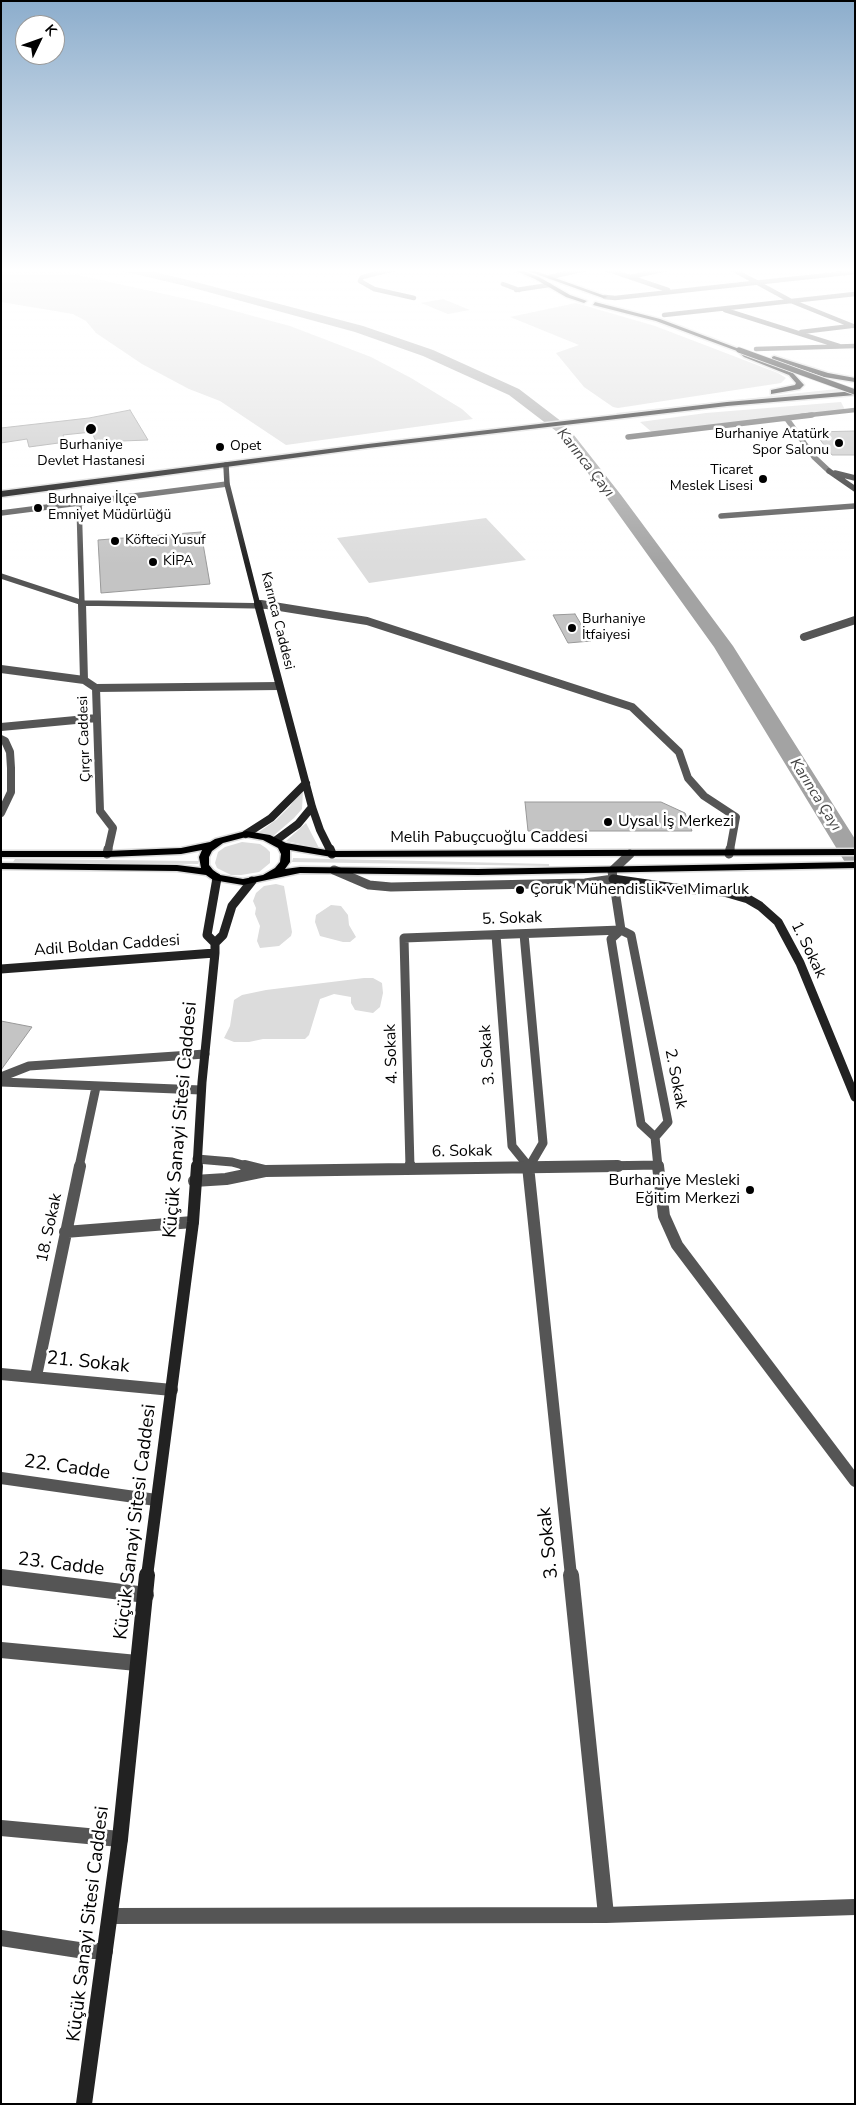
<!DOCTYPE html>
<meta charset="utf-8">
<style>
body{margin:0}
#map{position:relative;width:856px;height:2105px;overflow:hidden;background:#fff;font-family:"Nunito Sans",sans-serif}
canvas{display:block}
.frame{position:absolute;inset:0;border:2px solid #000;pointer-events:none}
.north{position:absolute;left:15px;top:15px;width:50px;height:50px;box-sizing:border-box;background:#fff;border:1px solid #999;border-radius:50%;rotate:48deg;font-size:14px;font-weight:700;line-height:20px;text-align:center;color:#000}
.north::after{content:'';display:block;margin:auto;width:18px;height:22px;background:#000;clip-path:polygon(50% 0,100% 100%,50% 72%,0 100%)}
</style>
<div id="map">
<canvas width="856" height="2105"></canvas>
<div class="frame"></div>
<div class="north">K</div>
</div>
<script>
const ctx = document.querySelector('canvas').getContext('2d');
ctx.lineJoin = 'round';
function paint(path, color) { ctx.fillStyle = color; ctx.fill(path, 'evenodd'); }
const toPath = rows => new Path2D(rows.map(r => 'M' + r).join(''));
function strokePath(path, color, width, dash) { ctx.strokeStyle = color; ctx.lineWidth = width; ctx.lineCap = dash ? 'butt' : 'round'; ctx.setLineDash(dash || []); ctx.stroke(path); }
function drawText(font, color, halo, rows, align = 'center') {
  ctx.font = font + ' "Nunito Sans",sans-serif'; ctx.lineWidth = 5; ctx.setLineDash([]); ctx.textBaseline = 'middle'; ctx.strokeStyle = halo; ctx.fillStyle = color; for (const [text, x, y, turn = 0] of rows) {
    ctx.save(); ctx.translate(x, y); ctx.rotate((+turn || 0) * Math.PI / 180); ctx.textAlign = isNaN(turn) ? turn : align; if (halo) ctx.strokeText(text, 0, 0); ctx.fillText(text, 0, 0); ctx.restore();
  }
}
paint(toPath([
 [1,269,51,269,205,303,290,326,371,357,411,378,462,409,473,419,286,445,220,401,189,389,142,364,96,333,86,321,73,314,1,302],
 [443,299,470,310,448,314,421,303],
 [576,303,655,326,778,373,786,378,781,383,618,408,613,407,584,387,556,353,579,345,510,317],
 [855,387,855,392,744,400,617,414,616,413],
 [841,402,845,410,653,433,640,422,706,413],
 [486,518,526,560,369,583,337,538],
 [301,790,303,790,302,809,294,818,272,837,259,832,276,820,290,806],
 [306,823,319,848,286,841],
 [242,842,260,844,266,848,270,852,270,863,259,872,241,875,231,875,217,868,215,863,218,852,225,847],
 [293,858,549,864,549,866,292,862],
 [15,859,199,861,198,864,13,862],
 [276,884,284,886,292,932,291,936,279,946,260,948,257,941,260,926,255,914,256,908,253,901,256,893,264,886],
 [331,905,341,906,348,915,349,925,356,937,350,942,343,942,320,936,315,922,316,915],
 [364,978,373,978,382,983,383,993,380,1007,373,1013,355,1010,351,1003,351,997,334,994,320,999,309,1035,305,1039,263,1039,249,1042,234,1042,224,1038,230,1026,234,1000,242,995,266,990]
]), '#dcdcdc');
paint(toPath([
 [121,269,143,269,192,281,363,326,433,350,519,389,566,425,621,495,733,646,855,839,855,866,846,864,843,859,714,647,609,501,556,431,509,395,423,356,355,332,186,286,122,271,121,269]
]), '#a3a3a3');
const building = toPath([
 [130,410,148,440,96,442,92,432,63,435,66,442,29,447,27,439,1,443,1,428,89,418,130,410],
 [855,431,855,455,832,455,814,432,855,431],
 [201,532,210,584,101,593,98,540,201,532],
 [575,614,591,641,568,643,553,615,575,614],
 [525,802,661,802,685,813,692,831,528,831,525,802],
 [1,1021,32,1027,1,1070,1,1021]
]);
paint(building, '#c4c4c4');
strokePath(building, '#999', 1);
const primary = toPath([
 [511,269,519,269,539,277,570,295,587,301,584,303,566,297,535,279,511,269],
 [522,269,530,269,608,297,603,298,522,269],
 [595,302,660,319,742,350,737,351,656,321,593,305,595,302],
 [246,831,270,835,286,843,332,851,855,849,855,855,332,857,290,850,290,862,285,869,300,867,478,869,855,862,855,868,478,875,300,873,243,885,213,880,206,875,177,871,1,869,1,863,177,865,201,868,199,857,202,850,181,854,107,857,1,857,1,851,107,851,181,848,210,842,215,839,246,831],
 [246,837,263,840,278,848,281,854,280,862,275,868,263,875,243,879,220,875,213,870,209,865,209,857,212,851,223,843,246,837]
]);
const highway = toPath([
 [739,348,748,355,793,373,804,385,800,389,771,394,771,390,795,385,796,383,789,375,744,357,736,350,739,348],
 [774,356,828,373,855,378,855,382,824,377,772,359,772,357,774,356],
 [855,391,855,395,727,406,368,448,1,497,1,491,368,444,727,402,855,391]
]);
strokePath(primary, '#dbdbdb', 3);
strokePath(highway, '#dbdbdb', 3);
strokePath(toPath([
 [395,269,362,277,360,281,374,289,414,298],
 [606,269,668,290],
 [732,269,791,301,853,326],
 [550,277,586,269],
 [630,277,667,269],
 [503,284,519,290],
 [516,290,549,285],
 [605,297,615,298,855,272],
 [725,310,839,346],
 [664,315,855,294],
 [801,332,851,326],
 [756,349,855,346],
 [801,416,855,410]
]), '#555', 4.5);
strokePath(toPath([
 [787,419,814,457,829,471],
 [628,437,812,415],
 [79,503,82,606],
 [1,513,227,484],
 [721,516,855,506],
 [1,576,83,603,269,606]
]), '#555', 5.5);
strokePath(toPath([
 [82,604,84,680,96,688,100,811,113,828,108,850],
 [261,604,367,621,632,707,679,752,688,778,704,796,736,817,730,850],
 [804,637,855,620],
 [1,669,84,680],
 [96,688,279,686],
 [1,727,97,718],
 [1,739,5,741,10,752,11,768,11,792,1,813]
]), '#555', 8);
strokePath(toPath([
 [107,854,108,849],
 [729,854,730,849],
 [334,870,369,885,391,887,585,883,613,879],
 [621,930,611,939,641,1124,655,1137],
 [621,930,612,871,630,854],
 [524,934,543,1143,529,1167],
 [496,935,512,1146,529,1167],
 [1,1077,29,1066,205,1054],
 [1,1082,201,1090],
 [655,1137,658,1167],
 [197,1159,232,1162,250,1167],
 [79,1167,96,1087],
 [410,1167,404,938,621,930,631,935,668,1122,655,1137],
 [536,1167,659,1165]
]), '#555', 9);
strokePath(toPath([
 [410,1166,410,1169],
 [528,1166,571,1576],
 [658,1166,664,1216,677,1245,855,1481],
 [265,1171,618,1166],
 [194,1181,226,1179,265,1171,245,1166],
 [65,1232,193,1222],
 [1,1374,172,1390],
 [36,1376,80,1166],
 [1,1478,156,1500]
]), '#555', 12);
strokePath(toPath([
 [571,1575,606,1915],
 [1,1577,146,1595],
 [1,1650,137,1663],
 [1,1828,120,1839],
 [110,1916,606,1915,855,1907],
 [1,1938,85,1951,105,1951]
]), '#555', 16);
strokePath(toPath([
 [226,465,227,484,258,606],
 [829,471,855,489],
 [835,473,855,478]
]), '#222', 5.5);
strokePath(toPath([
 [258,604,312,807,320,830,330,850],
 [246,834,271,818,306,783],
 [275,841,298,824,312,807]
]), '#222', 8);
strokePath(toPath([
 [330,849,332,854],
 [613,879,682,889,724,892,748,899,760,906,778,922,800,963,855,1097],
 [215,943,223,935,232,906,252,881],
 [1,969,215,953],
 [197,1167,202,1082,215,953,215,943,207,935,217,878]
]), '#222', 9);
strokePath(toPath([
 [147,1576,193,1222,197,1166]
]), '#222', 12);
strokePath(toPath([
 [84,2104,120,1839,147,1575]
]), '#222', 16);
paint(primary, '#000');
paint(highway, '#000');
const primaryBridge = toPath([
 [739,350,855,392]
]);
strokePath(primaryBridge, '#dbdbdb', 7, []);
strokePath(primaryBridge, '#000', 5.5);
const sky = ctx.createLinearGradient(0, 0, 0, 564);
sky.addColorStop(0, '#8cadcc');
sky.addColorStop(0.48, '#fff');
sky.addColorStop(1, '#ffffff00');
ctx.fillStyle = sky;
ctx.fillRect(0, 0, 856, 564);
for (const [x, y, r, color] of [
 [91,429,6,"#000"],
 [839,443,5,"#000"],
 [220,447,5,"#000"],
 [763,479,5,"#000"],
 [38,508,5,"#000"],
 [115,541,5,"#000"],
 [153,562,5,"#000"],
 [572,628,5,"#000"],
 [608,822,5,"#000"],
 [520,890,5,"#000"],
 [750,1190,5,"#000"]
]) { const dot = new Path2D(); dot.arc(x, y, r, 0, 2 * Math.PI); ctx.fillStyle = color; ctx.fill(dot); strokePath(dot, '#fff', 2); }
drawText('14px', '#000', '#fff', [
 ["Burhaniye Atatürk",829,435,"right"],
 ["Spor Salonu",829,451,"right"],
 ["Burhaniye",91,446,"center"],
 ["Devlet Hastanesi",91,462,"center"],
 ["Opet",230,447],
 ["Ticaret",753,471,"right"],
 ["Meslek Lisesi",753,487,"right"],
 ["Burhnaiye İlçe",48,500],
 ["Emniyet Müdürlüğü",48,516],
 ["Köfteci Yusuf",125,541],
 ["KİPA",163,562],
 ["Burhaniye",582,620],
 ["İtfaiyesi",582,636]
], 'left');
drawText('14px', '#000', '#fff', [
 ["Karınca Caddesi",277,621,76],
 ["Çırçır Caddesi",85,739,-92]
]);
drawText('italic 15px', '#444', '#fff', [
 ["Karınca Çayı",585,463,52],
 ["Karınca Çayı",815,795,58]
]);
drawText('16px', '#000', '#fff', [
 ["Uysal İş Merkezi",618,822],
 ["Çoruk Mühendislik ve Mimarlık",530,890],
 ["Burhaniye Mesleki",740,1181,"right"],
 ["Eğitim Merkezi",740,1199,"right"]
], 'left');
drawText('16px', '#000', '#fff', [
 ["Melih Pabuçcuoğlu Caddesi",489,838],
 ["5. Sokak",512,919,-2],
 ["Adil Boldan Caddesi",107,946,-4],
 ["1. Sokak",808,950,64],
 ["4. Sokak",392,1054,-92],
 ["3. Sokak",488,1055,-94],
 ["2. Sokak",675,1079,79],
 ["6. Sokak",462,1152,-1],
 ["18. Sokak",50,1228,-78]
]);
drawText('19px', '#000', '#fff', [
 ["Küçük Sanayi Sitesi Caddesi",181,1120,-85],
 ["21. Sokak",88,1363,6],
 ["22. Cadde",67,1468,8],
 ["Küçük Sanayi Sitesi Caddesi",136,1522,-83],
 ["3. Sokak",549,1543,-96],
 ["23. Cadde",61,1565,7],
 ["Küçük Sanayi Sitesi Caddesi",89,1924,-83]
]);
</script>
